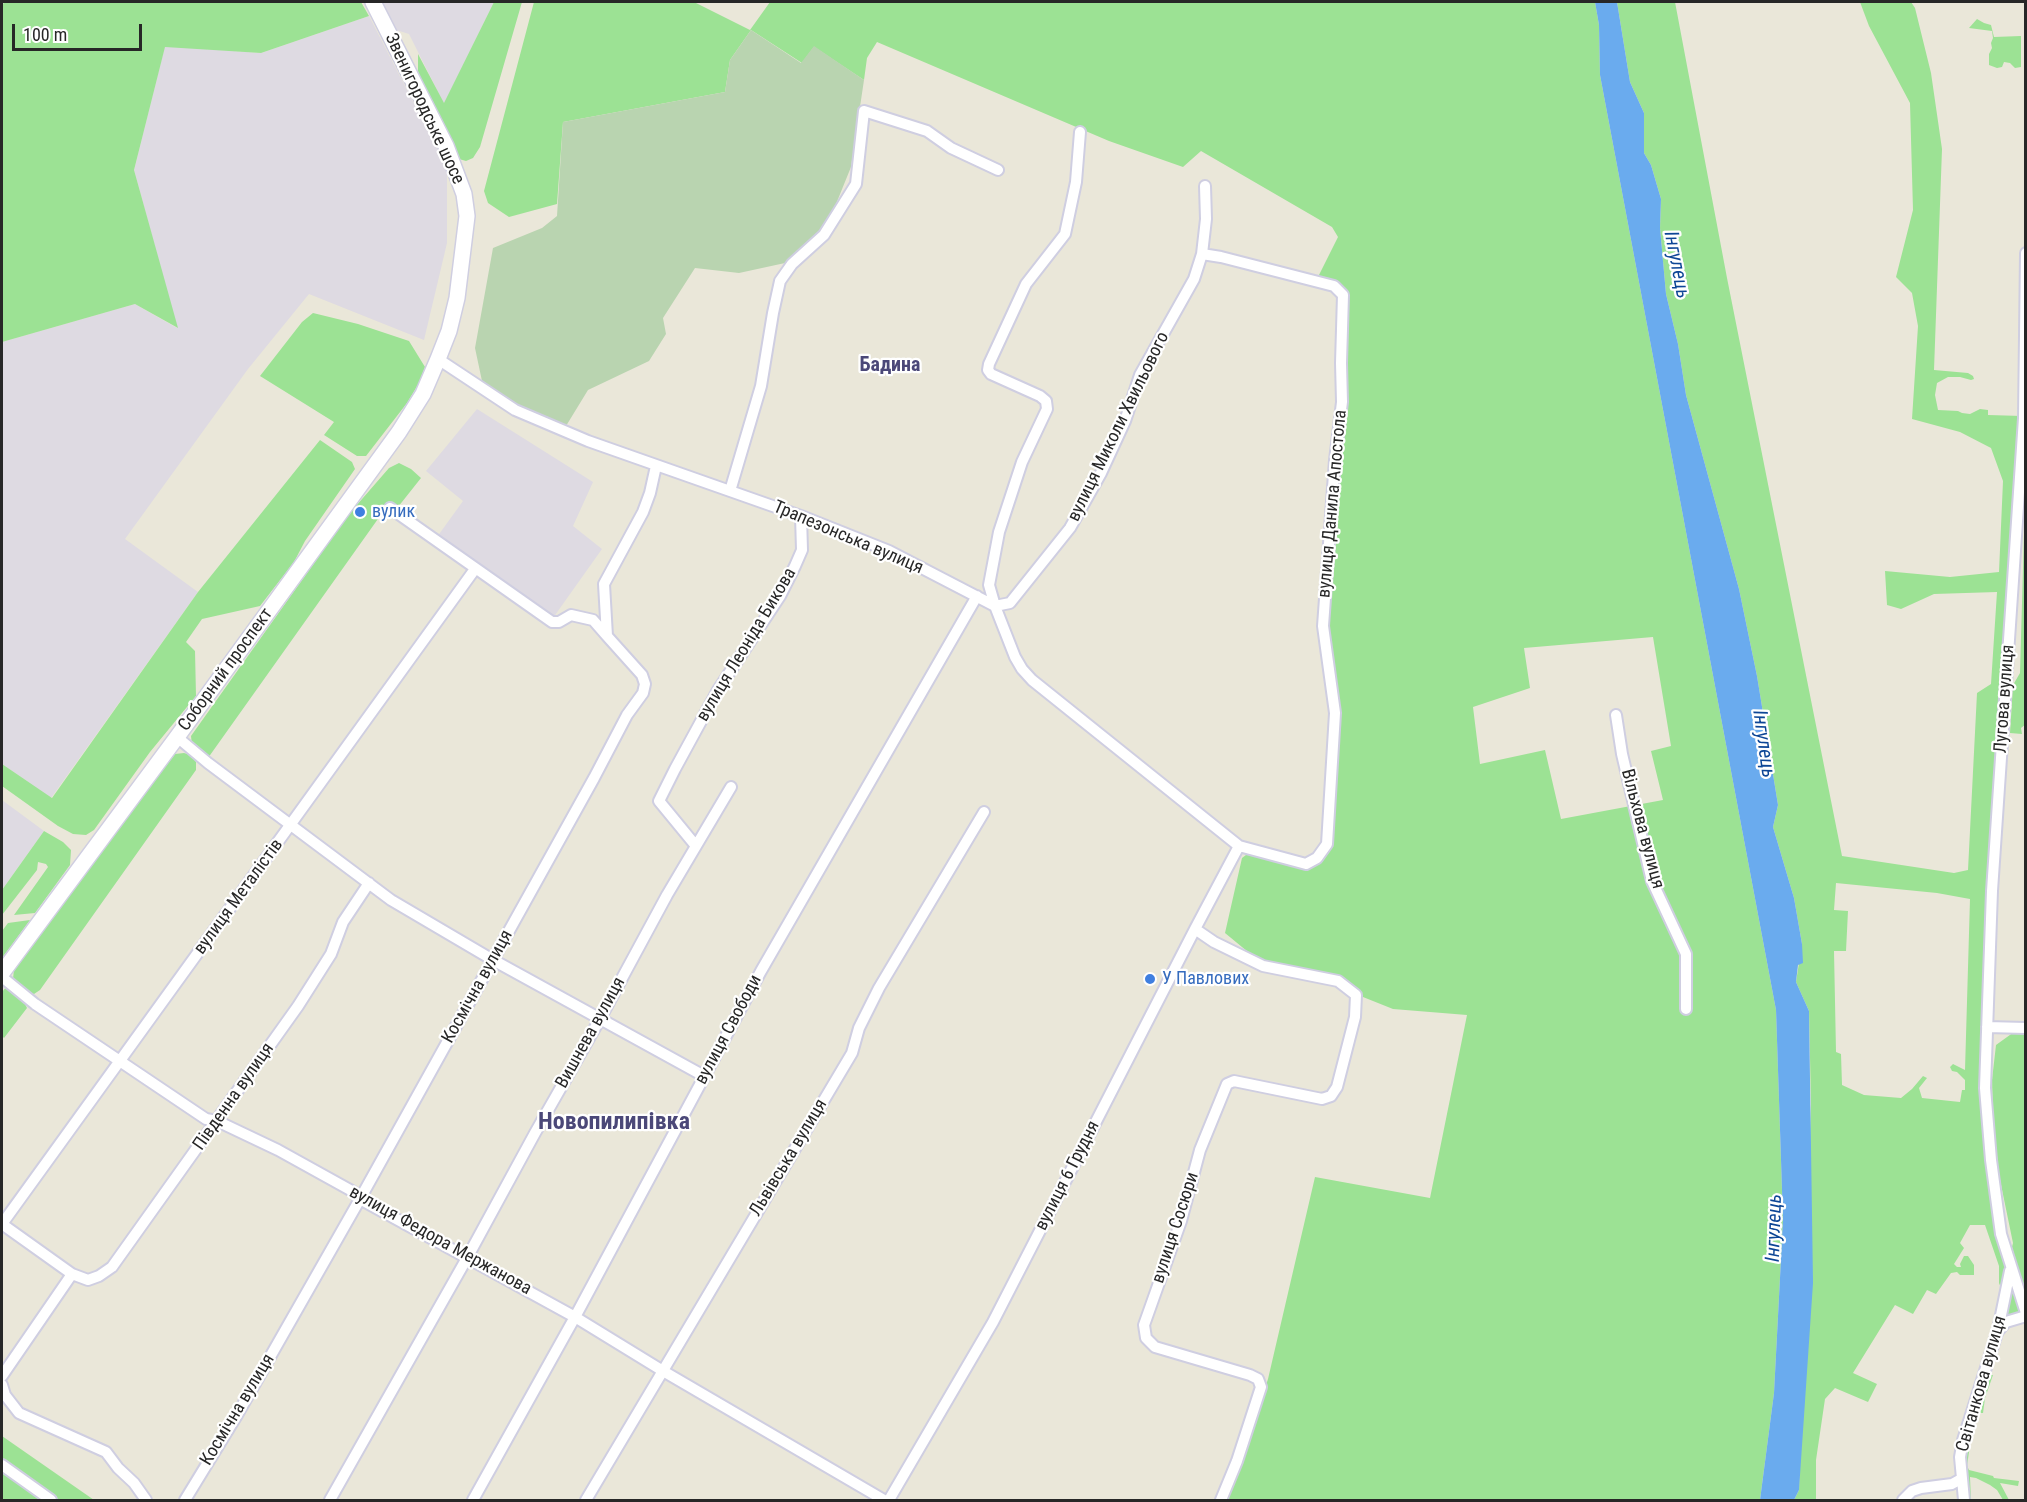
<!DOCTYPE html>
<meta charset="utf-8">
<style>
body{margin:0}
#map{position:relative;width:2027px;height:1502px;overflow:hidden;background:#eae7d9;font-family:"Roboto Condensed",sans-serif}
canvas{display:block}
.frame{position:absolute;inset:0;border:3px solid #272727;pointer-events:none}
.scale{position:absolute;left:12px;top:24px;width:130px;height:27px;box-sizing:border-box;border:3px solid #272727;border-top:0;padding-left:8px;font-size:18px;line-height:21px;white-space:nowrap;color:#272727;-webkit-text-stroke:4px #fff;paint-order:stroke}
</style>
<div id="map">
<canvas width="2027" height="1502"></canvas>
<div class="frame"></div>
<div class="scale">100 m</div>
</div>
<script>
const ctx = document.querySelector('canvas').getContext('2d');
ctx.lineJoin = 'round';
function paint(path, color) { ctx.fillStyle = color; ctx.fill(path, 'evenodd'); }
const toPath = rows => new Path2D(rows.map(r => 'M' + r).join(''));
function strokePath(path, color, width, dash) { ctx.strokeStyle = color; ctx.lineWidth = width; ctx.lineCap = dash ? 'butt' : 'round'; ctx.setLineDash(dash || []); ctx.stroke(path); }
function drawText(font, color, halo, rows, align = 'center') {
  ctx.font = font + ' "Roboto Condensed",sans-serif'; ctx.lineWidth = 4.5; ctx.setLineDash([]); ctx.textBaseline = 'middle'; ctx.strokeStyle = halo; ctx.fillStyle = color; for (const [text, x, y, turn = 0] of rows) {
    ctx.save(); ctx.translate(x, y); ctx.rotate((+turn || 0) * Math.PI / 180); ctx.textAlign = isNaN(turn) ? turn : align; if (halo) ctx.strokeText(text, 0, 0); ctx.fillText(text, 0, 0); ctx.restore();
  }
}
paint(toPath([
 [380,2,494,2,444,104,409,34,393,29],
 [369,16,447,168,447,243,424,340,309,294,248,369,125,539,198,592,51,798,2,764,2,342,135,304,177,328,134,170,165,46,261,53],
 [477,409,593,482,573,526,602,549,553,618,437,537,463,501,426,471],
 [2,800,44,831,2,890]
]), '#dedae2');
paint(toPath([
 [7,2,361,2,369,16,261,53,165,47,134,170,178,328,135,304,2,342,2,4],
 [494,2,522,2,480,147,473,158,466,161,459,159,423,88,418,71,418,54,444,103],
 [534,2,694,2,750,30,770,2,1595,2,1599,25,1600,75,1776,1010,1783,1220,1774,1393,1760,1500,1228,1500,1268,1379,1315,1177,1430,1198,1467,1015,1393,1009,1363,997,1340,976,1259,961,1225,933,1242,858,1250,852,1305,866,1329,845,1340,715,1326,626,1331,590,1346,395,1345,294,1318,277,1338,237,1332,227,1201,151,1183,167,1109,141,877,42,867,58,864,80,814,47,802,63,751,30,730,60,725,92,563,122,557,204,509,217,488,203,484,191],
 [1653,637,1671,746,1651,751,1663,800,1561,819,1545,750,1480,764,1473,707,1530,688,1524,648],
 [1617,2,1675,2,1727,278,1842,856,1954,873,1968,870,1977,693,1991,684,1997,592,1934,594,1901,609,1887,605,1885,571,1950,577,1999,572,2003,481,1991,448,1960,432,1912,419,1918,326,1912,293,1896,277,1913,210,1910,103,1869,26,1860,2,1911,2,1915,8,1931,73,1942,149,1934,370,1968,373,1973,376,1974,379,1971,380,1960,377,1948,377,1937,383,1935,395,1938,410,1958,411,1962,413,1970,414,1980,409,1988,410,1988,415,2022,416,1992,863,1989,1167,2023,1313,2007,1316,2007,1303,1999,1283,1999,1266,1985,1225,1970,1225,1960,1243,1964,1248,1954,1264,1957,1267,1961,1267,1960,1264,1964,1256,1968,1256,1974,1265,1974,1275,1960,1275,1957,1272,1951,1273,1936,1294,1927,1290,1913,1314,1895,1305,1853,1373,1877,1384,1868,1402,1835,1388,1825,1399,1816,1460,1816,1500,1794,1500,1799,1490,1811,1104,1809,1011,1796,982,1802,944,1794,898,1773,827,1778,805,1757,676,1739,589,1686,395,1678,344,1666,294,1660,228,1661,199,1651,165,1644,153,1644,113,1630,82],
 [1836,883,1937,893,1970,899,1965,1070,1953,1064,1950,1067,1952,1071,1957,1072,1965,1080,1965,1090,1962,1090,1960,1102,1922,1098,1919,1088,1927,1078,1923,1076,1912,1089,1901,1098,1864,1095,1842,1085,1841,1054,1836,1052,1834,951,1846,951,1848,911,1834,910],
 [1977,19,1984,23,1991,25,1994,37,2021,36,2021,67,2015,68,2010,63,2004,62,2002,67,1997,68,1989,65,1989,54,1992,48,1991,43,1993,38,1992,31,1969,28],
 [313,313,358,324,409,341,425,367,419,383,407,403,366,456,357,456,324,435,334,422,260,376,302,322],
 [320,440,352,462,355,469,305,541,294,562,260,606,202,619,186,642,195,651,196,696,150,752,94,830,86,835,73,834,58,826,2,786,2,764,52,798,198,592],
 [399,463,411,469,421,478,398,507,390,502,208,758,192,745,191,736,349,514,389,468],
 [2025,498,2026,724,2021,728,2022,734,2010,733,2013,685,2020,673],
 [184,753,191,755,196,762,196,770,40,990,34,994,27,992,13,979,14,969,102,848,175,754],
 [44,831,63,842,71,850,70,865,35,913,14,915,48,867,46,864,38,862,37,870,2,915,2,890],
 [30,920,2,958,2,931,8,923],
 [7,986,23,1000,27,1008,4,1038,2,1036,2,992],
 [2014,1032,2025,1032,2025,1294,2012,1247,2013,1243,1999,1175,1993,1116,1992,1080,1996,1045],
 [1990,1375,1993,1375,1985,1398,1983,1413,1978,1413,1971,1438,1967,1466,1969,1470,1993,1476,1994,1478,2019,1481,2018,1486,2000,1483,2009,1500,2003,1500,1997,1490,1990,1485,1976,1478,1970,1477,1971,1500,1967,1500,1964,1456,1969,1429,1987,1376],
 [2,1436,94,1500,2,1500]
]), '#9ce294');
paint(toPath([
 [751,30,801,63,814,46,864,80,851,167,834,209,811,244,785,263,739,273,695,268,663,318,666,334,649,361,588,390,566,426,516,404,482,381,475,348,493,248,542,228,557,216,563,122,725,92,730,60]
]), '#b9d4b0');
paint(toPath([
 [1595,2,1617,2,1630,82,1644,113,1644,153,1651,165,1661,199,1660,228,1666,294,1678,344,1686,395,1739,589,1757,676,1778,805,1773,827,1794,898,1802,944,1803,963,1798,965,1796,982,1809,1011,1813,1283,1799,1490,1794,1500,1760,1500,1774,1393,1783,1220,1776,1010,1600,75,1599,25]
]), '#6aabee');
const street = toPath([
 [1080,132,1076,182,1065,234,1026,284,989,364,988,370,991,374,1040,396,1046,401,1047,409,1022,462,999,532,989,585,995,606,1010,603,1070,528,1101,473,1125,421,1140,375,1194,279,1202,254,1206,219,1205,186],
 [2026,253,2024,418,1992,891,1985,1088,1991,1160,2001,1234,2026,1313],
 [438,359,515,410,588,441,801,516,889,551,995,606,1015,657,1022,669,1032,680,1239,846,1306,864,1317,858,1327,844,1335,713,1323,626,1335,460,1342,402,1341,363,1343,295,1334,286,1221,257,1202,254],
 [730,491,761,386,773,313,780,281,792,264,824,235,856,184,864,111,927,131,951,148,998,170],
 [390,508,552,622,559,622,571,615,593,620,607,636],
 [1616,715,1622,754,1652,881,1686,954,1686,1009],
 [177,737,208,763,391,900,493,960,704,1076],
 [696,846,659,801,675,769,718,690,780,596,795,566,802,550,801,516],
 [1195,929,1214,942,1263,966,1338,981,1356,995,1355,1017,1337,1087,1331,1096,1322,1099,1234,1081,1227,1084,1200,1150,1181,1221,1144,1325,1146,1338,1155,1347,1250,1375,1258,1379,1261,1387,1237,1461,1221,1500],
 [2,977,35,1004,206,1119,217,1121,278,1150,352,1191,360,1199,575,1317,663,1371,884,1500],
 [1987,1027,2026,1028],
 [2,1224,475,569],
 [2,1224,72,1274,88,1280,99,1276,112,1267,298,1006,331,954,343,922,369,883],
 [1999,1330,2006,1322,2026,1316],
 [2,1376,72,1274],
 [2,1385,5,1395,19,1413,106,1452,118,1468,134,1483,146,1500],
 [2,1465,51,1500],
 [185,1500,237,1415,360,1199,594,778,627,715,643,693,645,684,642,675,607,636,604,584,643,512,650,493,656,466],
 [330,1500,467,1258,535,1133,600,1019,667,895,731,787],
 [473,1500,575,1317,761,971,977,596],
 [586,1500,852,1053,859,1028,879,988,984,812],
 [889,1500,993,1322,1195,929,1239,846],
 [1903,1500,1912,1491,1921,1488,1952,1484,1961,1479],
 [1964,1500,1960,1457,1963,1440,1998,1330,2010,1271]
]);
const secondary = toPath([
 [2,973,177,737,399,432,423,394,438,359,449,331,457,298,467,216,464,194,446,146,373,2]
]);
strokePath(street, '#cfcee1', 14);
strokePath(secondary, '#cfcee1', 18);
strokePath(street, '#fff', 10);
strokePath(secondary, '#fff', 15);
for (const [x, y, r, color] of [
 [360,512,6,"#3f7fe0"],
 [1150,979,6,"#3f7fe0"]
]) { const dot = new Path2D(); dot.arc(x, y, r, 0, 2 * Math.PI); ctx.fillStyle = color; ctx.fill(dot); strokePath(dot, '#fff', 2); }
drawText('18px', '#272727', '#fff', [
 ["Звенигородське шосе",424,109,65],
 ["вулиця Миколи Хвильового",1119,427,-64],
 ["вулиця Данила Апостола",1333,504,-85],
 ["Трапезонська вулиця",848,538,23],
 ["вулиця Леоніда Бикова",747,645,-59],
 ["Соборний проспект",226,670,-54],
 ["Лугова вулиця",2005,699,-86],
 ["Вільхова вулиця",1642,829,75],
 ["вулиця Металістів",239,897,-54],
 ["Космічна вулиця",478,987,-61],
 ["вулиця Свободи",729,1030,-62],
 ["Вишнева вулиця",591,1033,-61],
 ["Південна вулиця",234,1097,-55],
 ["Львівська вулиця",789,1158,-59],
 ["вулиця 6 Грудня",1068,1176,-63],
 ["вулиця Сосюри",1176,1228,-72],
 ["вулиця Федора Мержанова",440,1241,29],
 ["Світанкова вулиця",1982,1384,-74],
 ["Космічна вулиця",238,1410,-59]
]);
drawText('18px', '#366cbe', '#fff', [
 ["вулик",372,512],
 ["У Павлових",1162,979]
], 'left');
drawText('italic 20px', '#0d4696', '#fff', [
 ["Інгулець",1676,265,79],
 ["Інгулець",1763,744,82],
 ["Інгулець",1775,1228,-88]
]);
drawText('bold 20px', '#4b4878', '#fff', [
 ["Бадина",890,366]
]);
drawText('bold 24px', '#4b4878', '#fff', [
 ["Новопилипівка",614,1123]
]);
</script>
